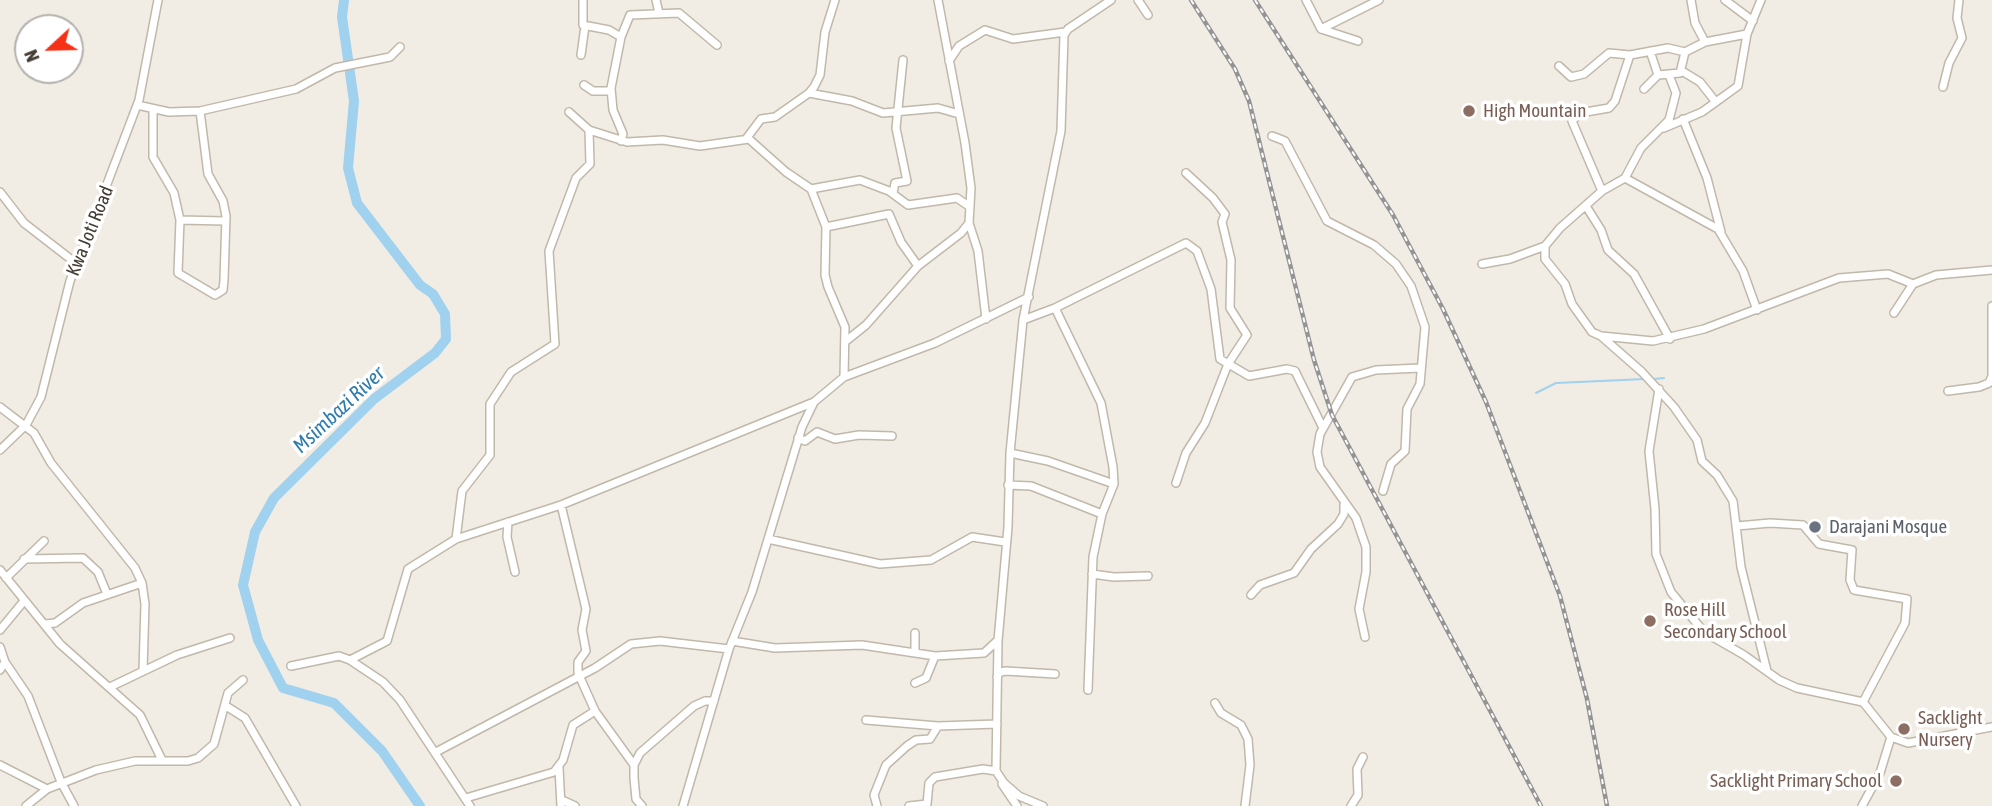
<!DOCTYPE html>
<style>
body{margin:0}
#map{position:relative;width:1992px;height:806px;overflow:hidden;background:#f2ede4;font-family:"Asap Condensed",sans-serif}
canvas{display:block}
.north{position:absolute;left:14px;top:14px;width:70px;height:70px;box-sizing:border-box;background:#fff;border:2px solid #b4b1ae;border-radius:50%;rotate:248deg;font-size:19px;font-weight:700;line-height:28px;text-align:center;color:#443d34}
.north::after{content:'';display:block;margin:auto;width:24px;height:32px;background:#f73116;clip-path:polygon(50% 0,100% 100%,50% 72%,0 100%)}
</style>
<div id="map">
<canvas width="1992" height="806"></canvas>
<div class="north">N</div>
</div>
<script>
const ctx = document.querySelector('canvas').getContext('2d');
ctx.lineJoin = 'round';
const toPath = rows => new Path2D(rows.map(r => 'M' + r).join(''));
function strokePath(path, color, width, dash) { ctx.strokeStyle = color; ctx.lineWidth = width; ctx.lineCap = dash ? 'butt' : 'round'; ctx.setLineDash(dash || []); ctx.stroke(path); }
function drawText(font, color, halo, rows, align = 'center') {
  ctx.font = font + ' "Asap Condensed",sans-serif'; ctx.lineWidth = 7; ctx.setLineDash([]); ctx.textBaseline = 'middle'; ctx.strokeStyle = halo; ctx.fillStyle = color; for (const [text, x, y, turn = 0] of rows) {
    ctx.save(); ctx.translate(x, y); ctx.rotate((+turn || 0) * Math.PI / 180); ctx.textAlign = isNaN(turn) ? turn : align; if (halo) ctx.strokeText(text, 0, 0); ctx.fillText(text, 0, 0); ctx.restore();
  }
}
strokePath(toPath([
 [1654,379,1664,378],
 [1536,393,1556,383,1645,379]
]), '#a0d1ef', 2);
strokePath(toPath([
 [344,0,342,17,354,101,348,168,357,203,420,285,433,294,445,314,446,339,435,353,374,399,274,498,255,532,243,585,258,640,283,688,334,703,382,751,420,806]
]), '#a0d1ef', 10);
const minor = toPath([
 [583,0,583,25,609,30,621,37],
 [656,0,659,13],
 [938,0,965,143,971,188,969,223,978,251,986,319],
 [1138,0,1148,15],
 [1306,0,1321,29,1358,41],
 [1691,0,1695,23,1705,42],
 [1725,0,1753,21],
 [1321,29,1379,0],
 [581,55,585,26],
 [949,61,959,46,985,30,1013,39,1065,32],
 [1559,66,1571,77,1584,74,1609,53,1630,55,1668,48,1685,52],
 [1682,71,1700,82,1715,101],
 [1658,75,1680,73,1685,52,1705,42,1747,34],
 [584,85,593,91,610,91],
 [1943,87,1949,63,1962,38,1957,18,1959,0],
 [1644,89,1658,75,1650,51],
 [809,93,852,101,883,113,938,108,959,114],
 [137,105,169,112,200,111,296,89,335,68,390,57,400,47],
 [153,109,153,157,174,193,180,220,178,273,215,295,223,290,224,280,226,216,223,201,208,174,200,111],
 [569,112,589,130,627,142,663,140,700,146,749,139,786,172,811,189,826,227,825,275,828,287,845,327,844,377],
 [1683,119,1707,178,1721,232],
 [1664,128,1702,112,1738,86,1747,34,1761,0],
 [1272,136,1285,141,1327,221,1374,245,1396,264,1411,286,1425,327,1420,384,1407,409,1405,451,1391,464,1383,491],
 [746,139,761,119,775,117,809,93,814,87,820,75,825,32,835,0],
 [621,141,623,134,613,110,611,88,621,37,630,15,679,13,717,45],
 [1625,178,1718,229,1743,271,1757,310],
 [811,189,860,180,889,191,908,205,957,198,970,207],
 [1602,191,1572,121,1580,113,1609,108,1615,101,1630,55],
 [0,192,24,223,77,264],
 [893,193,895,183,907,181,896,128,903,60],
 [1586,206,1601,230,1608,250,1634,274,1670,339],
 [180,220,225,221],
 [826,227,889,214,901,242,918,266],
 [1545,246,1560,228,1602,191,1625,178,1641,148,1669,120,1676,93,1669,75],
 [1482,264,1510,259,1545,246,1545,259,1565,284,1572,304,1592,332,1601,336,1653,341,1704,329,1839,278,1888,274,1913,284,1936,275,1992,270],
 [1992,306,1992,375],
 [1055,308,1101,403,1113,467,1114,484,1102,514,1093,557,1088,690],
 [1894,313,1913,284],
 [1023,320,1055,308,1186,243,1197,251,1211,289,1220,359,1249,376,1287,369,1295,371,1322,426],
 [1601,336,1642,372,1674,407,1697,440,1702,461,1717,475,1733,501,1741,567,1767,671],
 [846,341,866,325,918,266,961,233,969,223],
 [1659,389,1649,451,1655,509,1656,554,1671,592,1704,632,1744,655,1779,680,1797,688,1863,702,1905,623,1907,599,1854,590,1850,580,1852,550,1819,544,1803,525,1770,523,1737,526],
 [1948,391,1979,387,1989,383,1992,376],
 [0,407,34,433,51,463,135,568,142,583,145,604,143,671],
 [798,438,805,441,817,432,835,439,859,435,892,436],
 [0,450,26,425,41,397,70,281,139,100,158,0],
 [1010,453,1048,461,1114,484],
 [1176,483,1186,453,1205,423,1228,364,1247,335,1230,308,1231,260,1222,222,1225,214,1213,198,1186,173],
 [1008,485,1031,486,1102,514],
 [561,505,586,609,582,630,586,651,578,662,578,673,595,711,634,765],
 [508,522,507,537,515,572],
 [456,539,462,491,490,455,490,404,511,372,555,344,549,251,576,178,590,164,589,130],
 [768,539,880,564,931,560,972,537,1005,542],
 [24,559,83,558,98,572,107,594],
 [0,570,60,644,140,715,162,760],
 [1092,574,1114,577,1148,576],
 [6,578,44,541],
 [1251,595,1260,585,1294,573,1311,549,1338,524,1344,514,1344,505],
 [45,624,55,623,83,603,142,583],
 [0,630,24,601],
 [1365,637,1359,609,1366,572,1366,547,1356,518,1320,467,1317,452,1320,434,1352,377,1376,370,1420,368],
 [732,641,775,648,862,645,935,656],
 [0,647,5,662,0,670],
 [915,652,915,633],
 [350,660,387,641,408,569,456,539,561,505,814,402],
 [5,662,28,696,61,782,74,806],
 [291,666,339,656,350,660,383,682,400,700,470,806],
 [997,677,1000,672,1006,671,1055,674],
 [915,683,926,678,935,656,984,653,997,641],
 [110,687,177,655,230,638],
 [1863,702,1891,737,1908,743,1992,727],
 [1215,703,1221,713,1241,725,1248,739,1250,765,1245,806],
 [226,706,245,718,296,806],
 [866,720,938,726],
 [436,752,595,668,631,644,660,641,729,649],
 [0,765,47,789],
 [559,768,561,806],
 [1002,784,1017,806],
 [466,798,554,772,563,760,573,725,595,711],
 [562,800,575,806],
 [26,806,47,789,96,770,135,761,188,761,198,758,214,744,228,693,243,680],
 [642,806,636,799,634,778,634,765,640,753,694,706,705,701,714,701],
 [683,806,729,649,752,592,802,427,814,402,844,377,935,343,1029,297],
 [877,806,874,795,886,765,907,746,916,740,930,739,938,726,997,724],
 [909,806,927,804,929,783,935,777,983,769,996,771],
 [1043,806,1019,796,1004,783,996,771,998,641,1008,527,1010,453,1023,320,1061,131,1064,35,1068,29,1111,0],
 [1351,806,1358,795,1357,769,1363,757],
 [1862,806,1880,773,1891,737]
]);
strokePath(minor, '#c0b8aa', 10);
strokePath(minor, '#fff', 7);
const rail = toPath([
 [1191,0,1235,69,1249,101,1314,360,1332,415,1541,806],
 [1255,0,1393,215,1443,309,1486,402,1560,596,1587,699,1607,806]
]);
strokePath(rail, '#949494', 4.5);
strokePath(rail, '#fff', 2, [5]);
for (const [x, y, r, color] of [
 [1469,111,7,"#8d6e63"],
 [1815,527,7,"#6b7280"],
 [1650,621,7,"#8d6e63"],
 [1904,729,7,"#8d6e63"],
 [1896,781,7,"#8d6e63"]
]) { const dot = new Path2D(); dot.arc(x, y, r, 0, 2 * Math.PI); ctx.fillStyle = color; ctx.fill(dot); strokePath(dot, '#fff', 2.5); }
drawText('19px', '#785e54', '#fff', [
 ["High Mountain",1483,111],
 ["Rose Hill",1664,610],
 ["Secondary School",1664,632],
 ["Sacklight",1918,718],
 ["Nursery",1918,740],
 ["Sacklight Primary School",1882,781,"right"]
], 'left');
drawText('19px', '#443d34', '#fff', [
 ["Kwa Joti Road",90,231,-68]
]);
drawText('19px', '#5b616d', '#fff', [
 ["Darajani Mosque",1829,527]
], 'left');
drawText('italic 21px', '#2f7cae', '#fff', [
 ["Msimbazi River",339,410,-43]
]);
</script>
